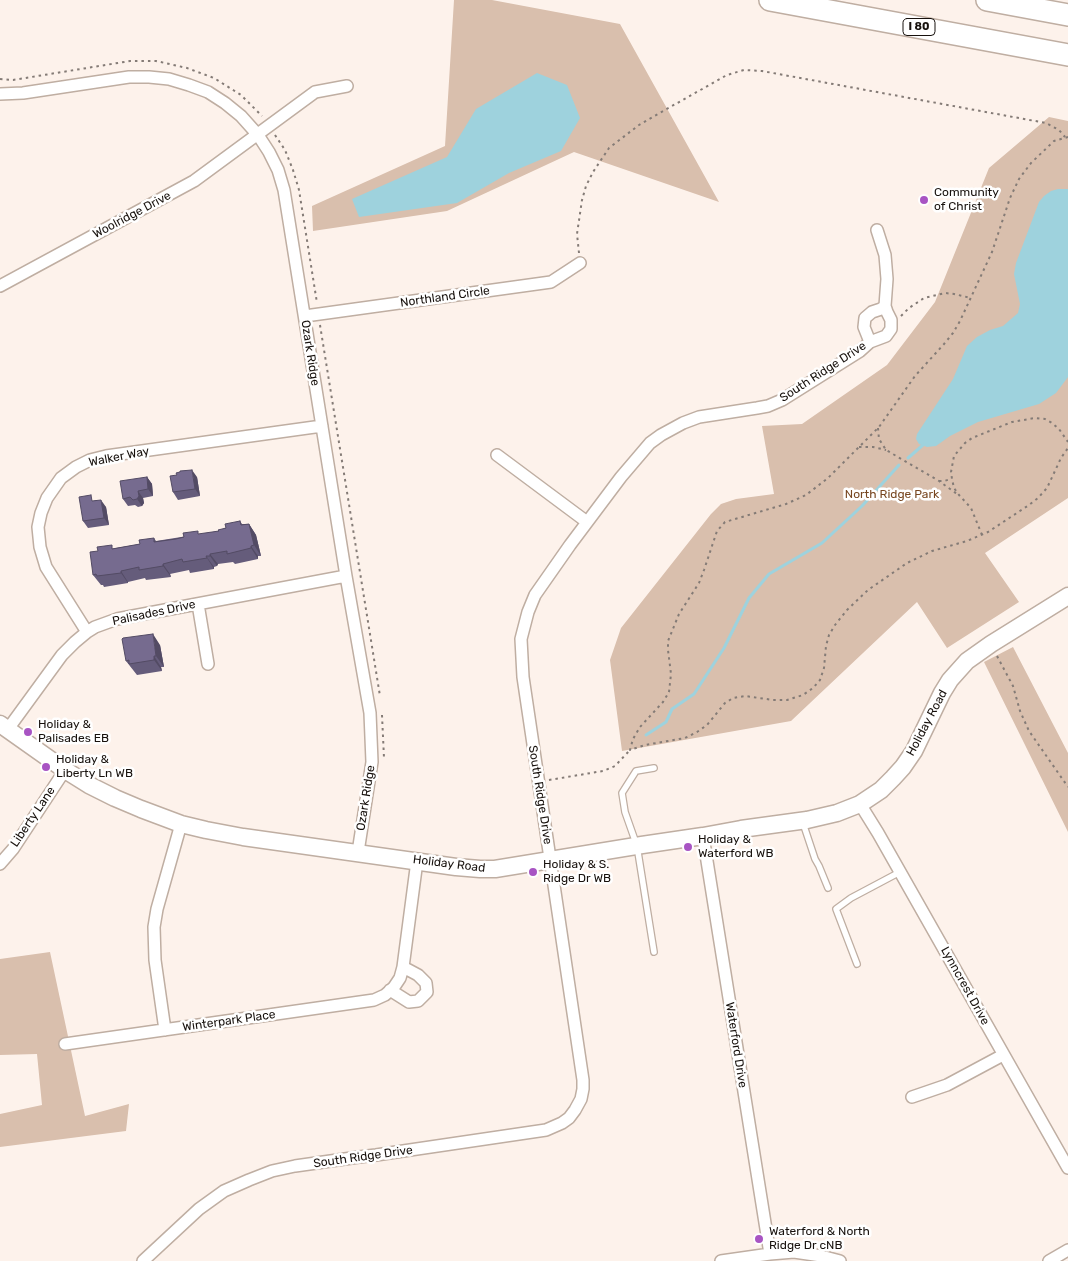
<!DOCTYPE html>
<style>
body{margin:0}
canvas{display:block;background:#fdf2eb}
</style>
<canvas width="1068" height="1261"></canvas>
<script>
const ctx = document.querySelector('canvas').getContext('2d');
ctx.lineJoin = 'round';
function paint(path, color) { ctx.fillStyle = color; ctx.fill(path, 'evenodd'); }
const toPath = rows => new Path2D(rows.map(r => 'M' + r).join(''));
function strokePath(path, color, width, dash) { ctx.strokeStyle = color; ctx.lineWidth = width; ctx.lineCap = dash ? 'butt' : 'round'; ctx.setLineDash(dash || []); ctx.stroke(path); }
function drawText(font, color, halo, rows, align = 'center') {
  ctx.font = font + ' Rubik,sans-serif'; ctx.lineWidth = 5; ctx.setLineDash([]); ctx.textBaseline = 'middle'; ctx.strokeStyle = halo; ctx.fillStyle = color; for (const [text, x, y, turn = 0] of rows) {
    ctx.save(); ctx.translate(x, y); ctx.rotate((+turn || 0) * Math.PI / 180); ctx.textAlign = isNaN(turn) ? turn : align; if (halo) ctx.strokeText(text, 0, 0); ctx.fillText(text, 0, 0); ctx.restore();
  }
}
paint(toPath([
 [454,0,492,0,620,24,719,202,574,152,447,211,313,231,312,206,445,146],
 [1049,117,1068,121,1068,498,985,553,1019,602,947,648,917,602,791,721,622,751,610,660,621,628,711,514,721,504,736,499,774,494,762,426,802,424,887,365,935,302,989,168],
 [1013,647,1068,753,1068,832,984,662],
 [50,952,85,1116,129,1104,126,1131,0,1147,0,1114,42,1105,37,1054,0,1055,0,959]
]), '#d9bfad');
paint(toPath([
 [537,73,567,85,580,118,561,151,509,173,457,203,359,217,352,199,447,157,476,109],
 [1058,189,1068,189,1068,377,1056,393,1039,404,978,422,950,436,936,446,927,447,919,444,916,439,917,434,953,379,967,346,977,337,990,330,1003,326,1018,313,1020,304,1014,274,1016,263,1039,202,1044,196,1051,191]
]), '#9ed2dd');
strokePath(toPath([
 [908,458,923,445],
 [646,735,666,722,672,709,694,694,724,648,749,598,769,574,822,543,862,506,899,465]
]), '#9ed2dd', 3);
const lane = toPath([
 [654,768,636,771,622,793,625,812,637,846,654,952],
 [803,823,815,859,819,866,828,888],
 [857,964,836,909,851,898,900,872]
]);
const street = toPath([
 [0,94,23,93,129,77,149,77,169,79,189,85,208,92,225,103,241,116,258,135,269,152,278,170,284,190,346,576,370,713,372,762,358,852],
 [877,230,885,255,887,279,885,306],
 [0,286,194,181,315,92,347,86],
 [885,306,887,312,891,320,891,329,886,336,870,342,864,327,865,318,872,312,881,309,885,306],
 [305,316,551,282,580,263],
 [497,455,587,522],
 [198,604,208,664],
 [87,632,46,567,40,547,38,527,41,513,47,498,61,478,76,467,90,460,106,456,322,426],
 [8,729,62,655,75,642,87,632,95,627,117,619,346,576],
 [860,804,878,833,1068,1168],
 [703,836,770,1254],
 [0,864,13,849,65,770],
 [390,990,409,1002,418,1001,427,992,426,983,418,975,403,967],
 [165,1030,155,960,154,927,157,909,181,824],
 [65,1044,374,1000,385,995,394,987,400,978,403,967,417,861],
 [912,1097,947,1085,1003,1055],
 [143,1261,199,1209,224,1191,249,1180,272,1171,295,1166,359,1157,376,1155,546,1130,562,1123,569,1118,575,1110,581,1099,583,1089,583,1080,523,677,521,639,528,612,535,595,570,545,621,477,650,443,661,435,683,423,699,417,757,408,768,406,782,400,860,351,870,342],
 [721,1261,770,1254,794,1252,821,1256,840,1261],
 [1049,1261,1068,1250]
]);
const secondary = toPath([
 [0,724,65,770,89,785,115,798,141,809,181,824,206,830,243,837,456,867,480,869,495,869,642,845,703,836,741,829,807,820,837,813,860,804,881,790,893,778,903,767,914,751,942,693,950,680,967,661,991,644,1068,596]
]);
const highway = toPath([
 [770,0,1068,55],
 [987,0,1068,15]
]);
strokePath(lane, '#bfaea2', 8);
strokePath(street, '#bfaea2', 14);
strokePath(secondary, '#bfaea2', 19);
strokePath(highway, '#bfaea2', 24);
strokePath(toPath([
 [0,79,13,80,130,61,156,61,187,68,214,78,241,95,262,116],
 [275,135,285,150,293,170,299,190,317,303],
 [1068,137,1054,141,1031,163,1019,179,1010,198,992,252,960,321,953,333,944,344,915,376,879,427,828,478,806,495,786,504,725,522,717,531,704,570,699,583,679,614,668,641,668,650,671,674,669,692,663,702,640,727,633,739,630,750,645,745,685,738,697,732,707,725,725,703,733,698,745,696,773,700,787,700,803,695,813,688,820,680,824,668,826,646,829,635,835,625,847,610,868,590,907,563,932,551,967,541,988,532,1029,505,1038,498,1047,488,1061,458,1068,448],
 [579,253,577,234,582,200,586,186,593,172,609,148,639,125,672,106,727,75,744,70,762,71,1046,123,1059,130,1065,137],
 [901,316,909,308,924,298,945,293,954,294,971,298],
 [320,325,380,696],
 [878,428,879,439,886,450,939,481,957,494],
 [859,447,873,447,886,450],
 [939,481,944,481,951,479],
 [982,535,971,508,959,495,954,488,952,479,951,472,954,456,965,443,972,438,1012,422,1035,418,1045,419,1052,423,1059,429,1068,442],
 [997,656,1013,686,1020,711,1029,731,1068,787],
 [382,715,384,758],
 [549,780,603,771,615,766,630,750]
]), '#847b76', 2, [2.5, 4]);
strokePath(lane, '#fff', 5.5);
strokePath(street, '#fff', 11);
strokePath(secondary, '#fff', 16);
strokePath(highway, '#fff', 21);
paint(toPath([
 [147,477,152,484,153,496,143,498,144,503,142,506,138,507,135,505,128,506,123,499],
 [197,477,200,496,178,500,173,492],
 [95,500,106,507,109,525,88,528,83,521],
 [240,521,242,524,249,524,256,535,261,556,258,556,258,559,235,564,233,562,218,564,217,566,214,567,214,569,190,573,189,570,170,574,171,577,146,580,145,578,128,582,128,583,104,587,103,585,101,585,93,575,98,551,140,544,154,538,156,541,219,531],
 [160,645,164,667,161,667,162,671,137,675,126,661]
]), '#655c7b');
paint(toPath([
 [192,470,197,477,200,496,195,489],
 [147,477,152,484,153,496,148,489],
 [138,491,143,498,144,503,142,506,137,499],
 [101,500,106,507,109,525,104,518],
 [249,524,256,535,261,556,254,545],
 [251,546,258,556,258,559,251,548],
 [210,554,218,564,217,566,210,556],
 [206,556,214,567,214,569,207,558],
 [163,564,170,574,171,577,163,566],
 [121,571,128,582,128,583,121,573],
 [153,634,160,645,164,667,156,656],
 [154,656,161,667,162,671,154,660]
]), '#534b64');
const building = toPath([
 [192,470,195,489,173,492,170,476,177,475,176,473,180,472,180,471,192,470],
 [147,477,148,489,138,491,139,496,137,499,133,500,130,497,123,499,120,481,147,477],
 [91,495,92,501,101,500,104,518,83,521,79,497,91,495],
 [240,521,241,525,249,524,254,545,251,546,251,548,227,554,227,551,210,554,210,556,206,556,207,558,183,562,182,559,163,564,163,566,139,570,139,567,121,571,121,573,97,576,96,574,93,575,90,552,98,551,97,547,112,545,112,549,140,544,139,540,154,538,154,542,176,539,184,537,183,533,198,531,198,534,219,531,218,530,226,528,225,524,240,521],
 [153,634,156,656,154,656,154,660,129,664,129,660,126,661,122,639,123,638,153,634]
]);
paint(building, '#766b8f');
strokePath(building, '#534b64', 1);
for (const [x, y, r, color] of [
 [924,200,5,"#a854c3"],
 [28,732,5,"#a854c3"],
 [46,767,5,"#a854c3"],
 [688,847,5,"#a854c3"],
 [533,872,5,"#a854c3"],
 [759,1239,5,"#a854c3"]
]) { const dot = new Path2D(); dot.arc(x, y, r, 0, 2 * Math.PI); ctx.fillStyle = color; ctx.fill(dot); strokePath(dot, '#fff', 2); }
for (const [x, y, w] of [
 [919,27,32]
]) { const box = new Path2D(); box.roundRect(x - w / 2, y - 8.5, w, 17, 4); ctx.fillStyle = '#fff'; ctx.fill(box); strokePath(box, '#17110d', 1); }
drawText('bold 11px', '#17110d', null, [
 ["I 80",919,27]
]);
drawText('12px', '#17110d', '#fff', [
 ["Community",934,193],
 ["of Christ",934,207],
 ["Holiday &",38,725],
 ["Palisades EB",38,739],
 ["Holiday &",56,760],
 ["Liberty Ln WB",56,774],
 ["Holiday &",698,840],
 ["Waterford WB",698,854],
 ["Holiday & S.",543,865],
 ["Ridge Dr WB",543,879],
 ["Waterford & North",769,1232],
 ["Ridge Dr cNB",769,1246]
], 'left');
drawText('12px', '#17110d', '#fff', [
 ["Woolridge Drive",132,215,-28],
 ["Northland Circle",445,297,-8],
 ["Ozark Ridge",310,353,81],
 ["South Ridge Drive",823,372,-33],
 ["Walker Way",119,457,-11],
 ["Palisades Drive",154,613,-12],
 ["Holiday Road",927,723,-62],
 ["South Ridge Drive",540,795,81],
 ["Ozark Ridge",366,798,-81],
 ["Liberty Lane",33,817,-56],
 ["Holiday Road",449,864,7],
 ["Lynncrest Drive",965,986,61],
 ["Winterpark Place",229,1021,-8],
 ["Waterford Drive",736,1045,81],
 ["South Ridge Drive",363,1157,-8]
]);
drawText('12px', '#784721', '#fff', [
 ["North Ridge Park",892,495]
]);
</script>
